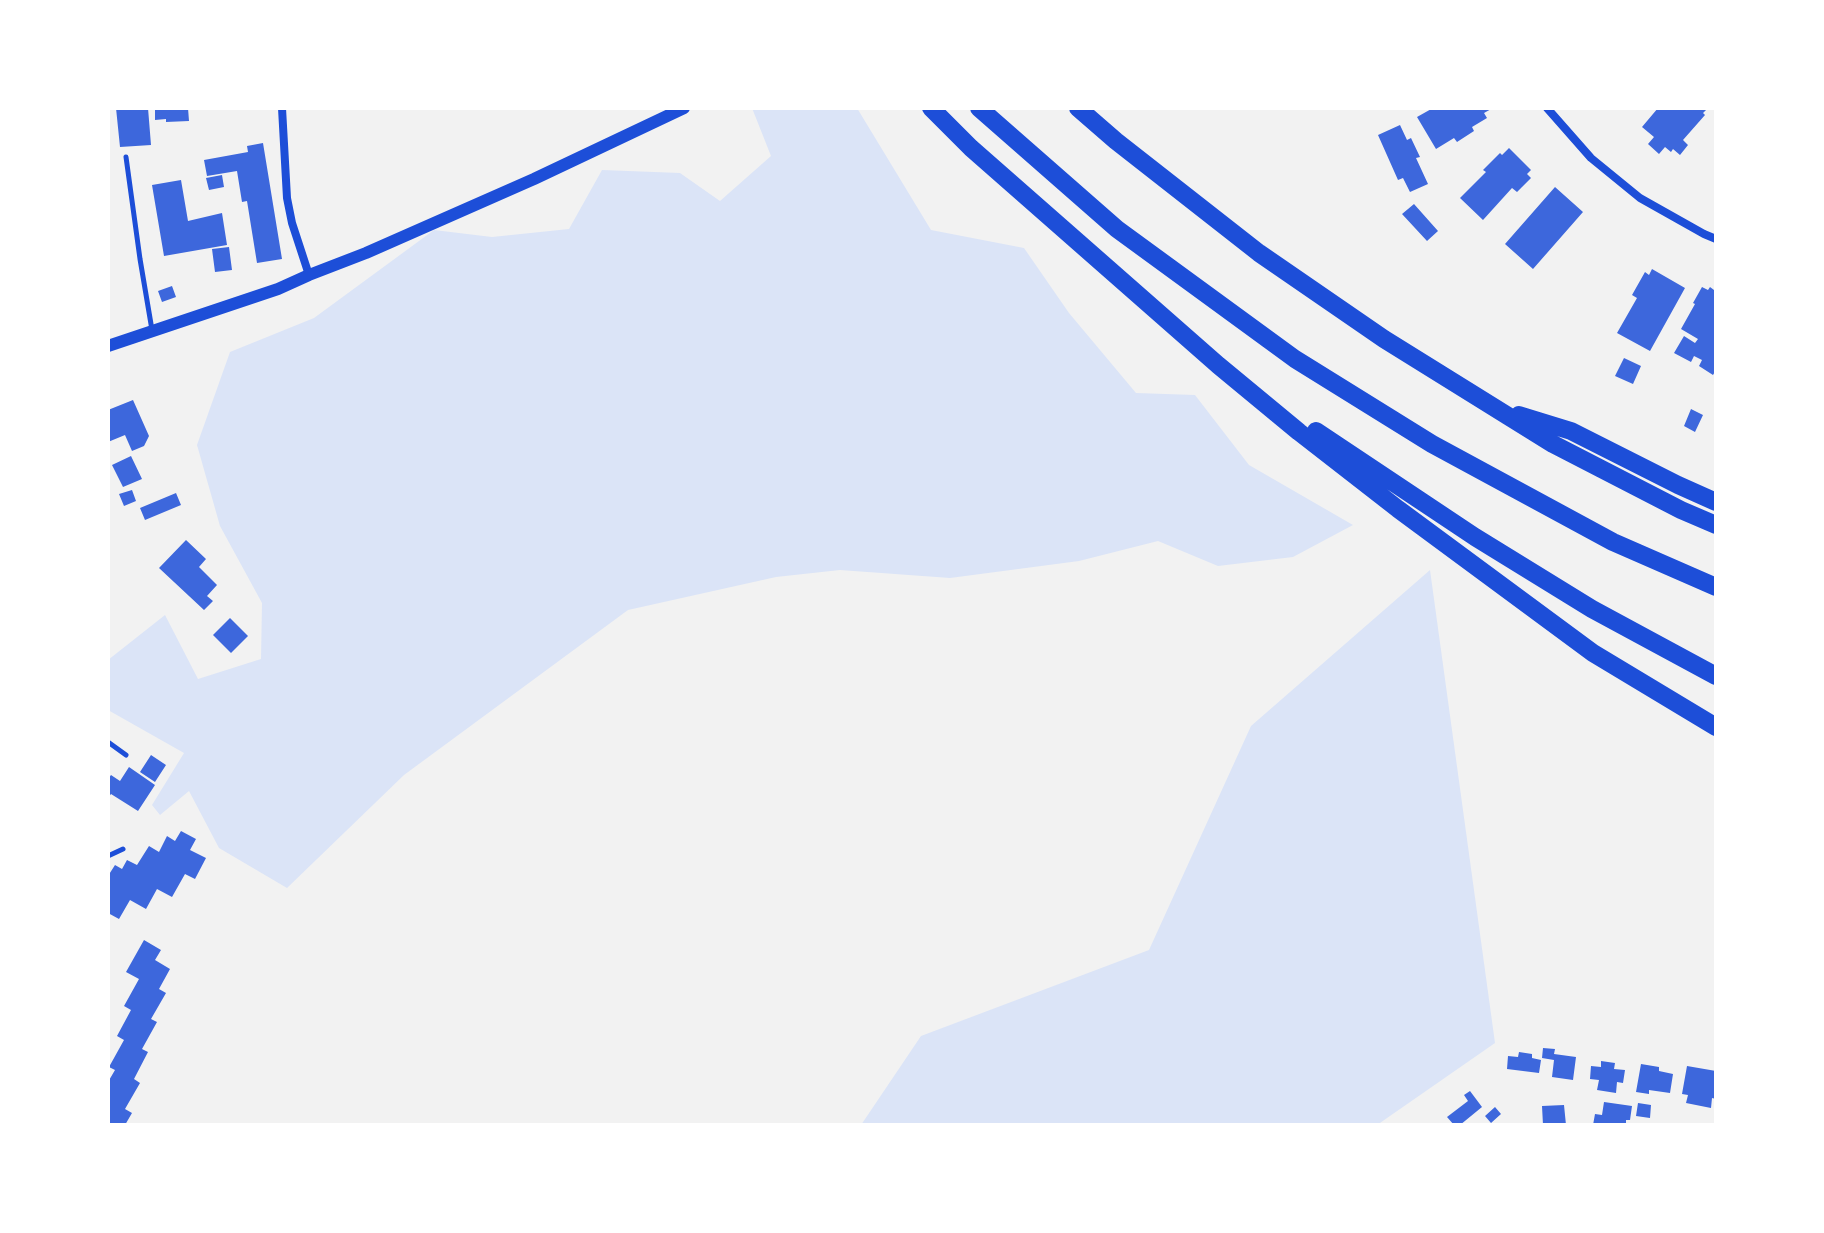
<!DOCTYPE html>
<style>
body{margin:0}
#map{position:relative;width:1824px;height:1233px;overflow:hidden;background:#f2f2f2;font-family:Jost,sans-serif}
canvas{display:block}
.frame{position:absolute;inset:0;border:110px solid #fff;pointer-events:none}
</style>
<div id="map">
<canvas width="1824" height="1233"></canvas>
<div class="frame"></div>
</div>
<script>
const ctx = document.querySelector('canvas').getContext('2d');
ctx.lineJoin = 'round';
function paint(path, color) { ctx.fillStyle = color; ctx.fill(path, 'evenodd'); }
const toPath = rows => new Path2D(rows.map(r => 'M' + r).join(''));
function strokePath(path, color, width, dash) { ctx.strokeStyle = color; ctx.lineWidth = width; ctx.lineCap = dash ? 'butt' : 'round'; ctx.setLineDash(dash || []); ctx.stroke(path); }
paint(toPath([
 [752,108,857,108,931,230,1024,248,1069,313,1136,393,1195,395,1249,465,1353,525,1293,557,1218,566,1158,541,1079,561,950,578,840,570,776,577,628,610,404,775,287,888,219,848,189,791,160,815,152,805,184,753,108,710,108,660,165,615,198,679,261,659,262,603,220,526,197,445,230,352,314,318,434,230,492,237,569,229,602,170,680,173,720,201,771,156],
 [1430,570,1495,1043,1377,1125,861,1125,921,1036,1149,950,1251,726]
]), '#dbe4f7');
paint(toPath([
 [116,108,148,108,151,145,120,147],
 [155,108,188,108,189,121,166,122,166,119,155,120],
 [1433,108,1493,108,1484,113,1487,118,1472,127,1474,131,1457,142,1454,138,1436,149,1417,117],
 [1658,108,1708,108,1703,113,1705,115,1683,140,1688,145,1680,155,1673,149,1671,152,1665,147,1659,154,1648,144,1654,137,1642,127],
 [1400,125,1407,140,1411,138,1420,157,1416,158,1428,184,1410,192,1403,178,1398,180,1378,135],
 [263,143,282,259,257,263,247,201,242,202,237,171,207,176,204,160,248,152,247,146],
 [1509,148,1531,170,1527,174,1531,178,1517,192,1512,188,1483,220,1460,198,1486,172,1483,170,1500,153,1502,155],
 [222,175,224,187,209,190,206,178],
 [181,180,188,221,222,213,227,245,164,256,152,185],
 [1555,187,1583,212,1533,269,1505,244],
 [1414,204,1438,231,1427,241,1402,214],
 [229,247,232,270,215,272,212,249],
 [1652,269,1685,288,1650,351,1617,333,1637,298,1632,295,1645,272,1649,275],
 [172,286,176,297,162,302,158,291],
 [1716,286,1716,370,1713,375,1699,366,1702,360,1694,356,1691,362,1674,353,1684,336,1695,343,1698,339,1681,329,1695,304,1693,303,1702,287,1708,290,1710,287,1714,290],
 [1624,358,1641,366,1633,384,1615,376],
 [133,400,149,436,144,446,132,451,125,435,108,442,108,410],
 [1691,409,1703,415,1695,432,1684,426],
 [131,456,142,479,123,487,112,465],
 [132,490,136,501,124,506,119,494],
 [176,493,181,505,145,520,140,508],
 [186,540,206,559,199,567,217,585,207,596,213,601,204,610,159,568],
 [230,618,248,636,231,653,213,635],
 [151,755,166,765,155,782,140,772],
 [129,767,155,785,138,811,111,794,108,798,108,779,111,775,120,781],
 [181,831,196,839,190,850,206,858,195,879,185,874,172,897,157,889,146,909,130,900,119,919,108,913,108,876,115,865,122,869,127,860,137,865,149,846,159,852,167,836,175,841],
 [144,940,161,950,155,960,170,969,159,989,166,993,151,1019,157,1022,142,1049,148,1052,134,1079,140,1083,125,1109,132,1113,125,1125,108,1125,108,1082,115,1070,109,1067,124,1040,117,1036,131,1010,124,1006,139,979,126,972],
 [1543,1048,1555,1049,1554,1054,1576,1057,1573,1080,1552,1077,1554,1060,1542,1058],
 [1519,1052,1532,1054,1532,1058,1541,1060,1539,1073,1507,1069,1508,1056,1518,1057],
 [1601,1061,1615,1063,1614,1069,1625,1070,1623,1083,1617,1082,1616,1093,1597,1090,1599,1080,1590,1079,1591,1066,1601,1067],
 [1641,1064,1659,1067,1659,1071,1673,1074,1670,1093,1649,1090,1649,1094,1636,1092],
 [1687,1066,1716,1071,1716,1099,1712,1098,1711,1108,1686,1103,1688,1095,1682,1094],
 [1470,1091,1482,1107,1460,1125,1454,1125,1447,1117,1468,1101,1464,1095],
 [1604,1102,1632,1106,1630,1120,1626,1120,1626,1125,1593,1125,1595,1114,1602,1115],
 [1638,1103,1651,1105,1650,1118,1636,1116],
 [1564,1105,1566,1125,1543,1125,1542,1106],
 [1495,1107,1501,1114,1491,1123,1485,1116]
]), '#3d67dc');
strokePath(toPath([
 [126,157,140,259,152,330],
 [108,742,126,755],
 [108,856,123,849]
]), '#1d4ed8', 5);
strokePath(toPath([
 [282,108,287,198,292,223,309,275],
 [1547,108,1591,158,1640,198,1704,234,1716,239]
]), '#1d4ed8', 8);
strokePath(toPath([
 [108,346,278,289,309,275,366,253,534,179,684,108]
]), '#1d4ed8', 12);
strokePath(toPath([
 [931,108,971,148,1218,365,1299,432,1398,509,1593,653,1716,727],
 [979,108,1117,229,1295,359,1432,444,1613,542,1716,587],
 [1078,108,1116,141,1259,253,1384,339,1553,444,1681,510,1716,525],
 [1519,415,1571,431,1678,485,1716,502],
 [1316,431,1475,537,1592,609,1716,676]
]), '#1d4ed8', 18);
</script>
